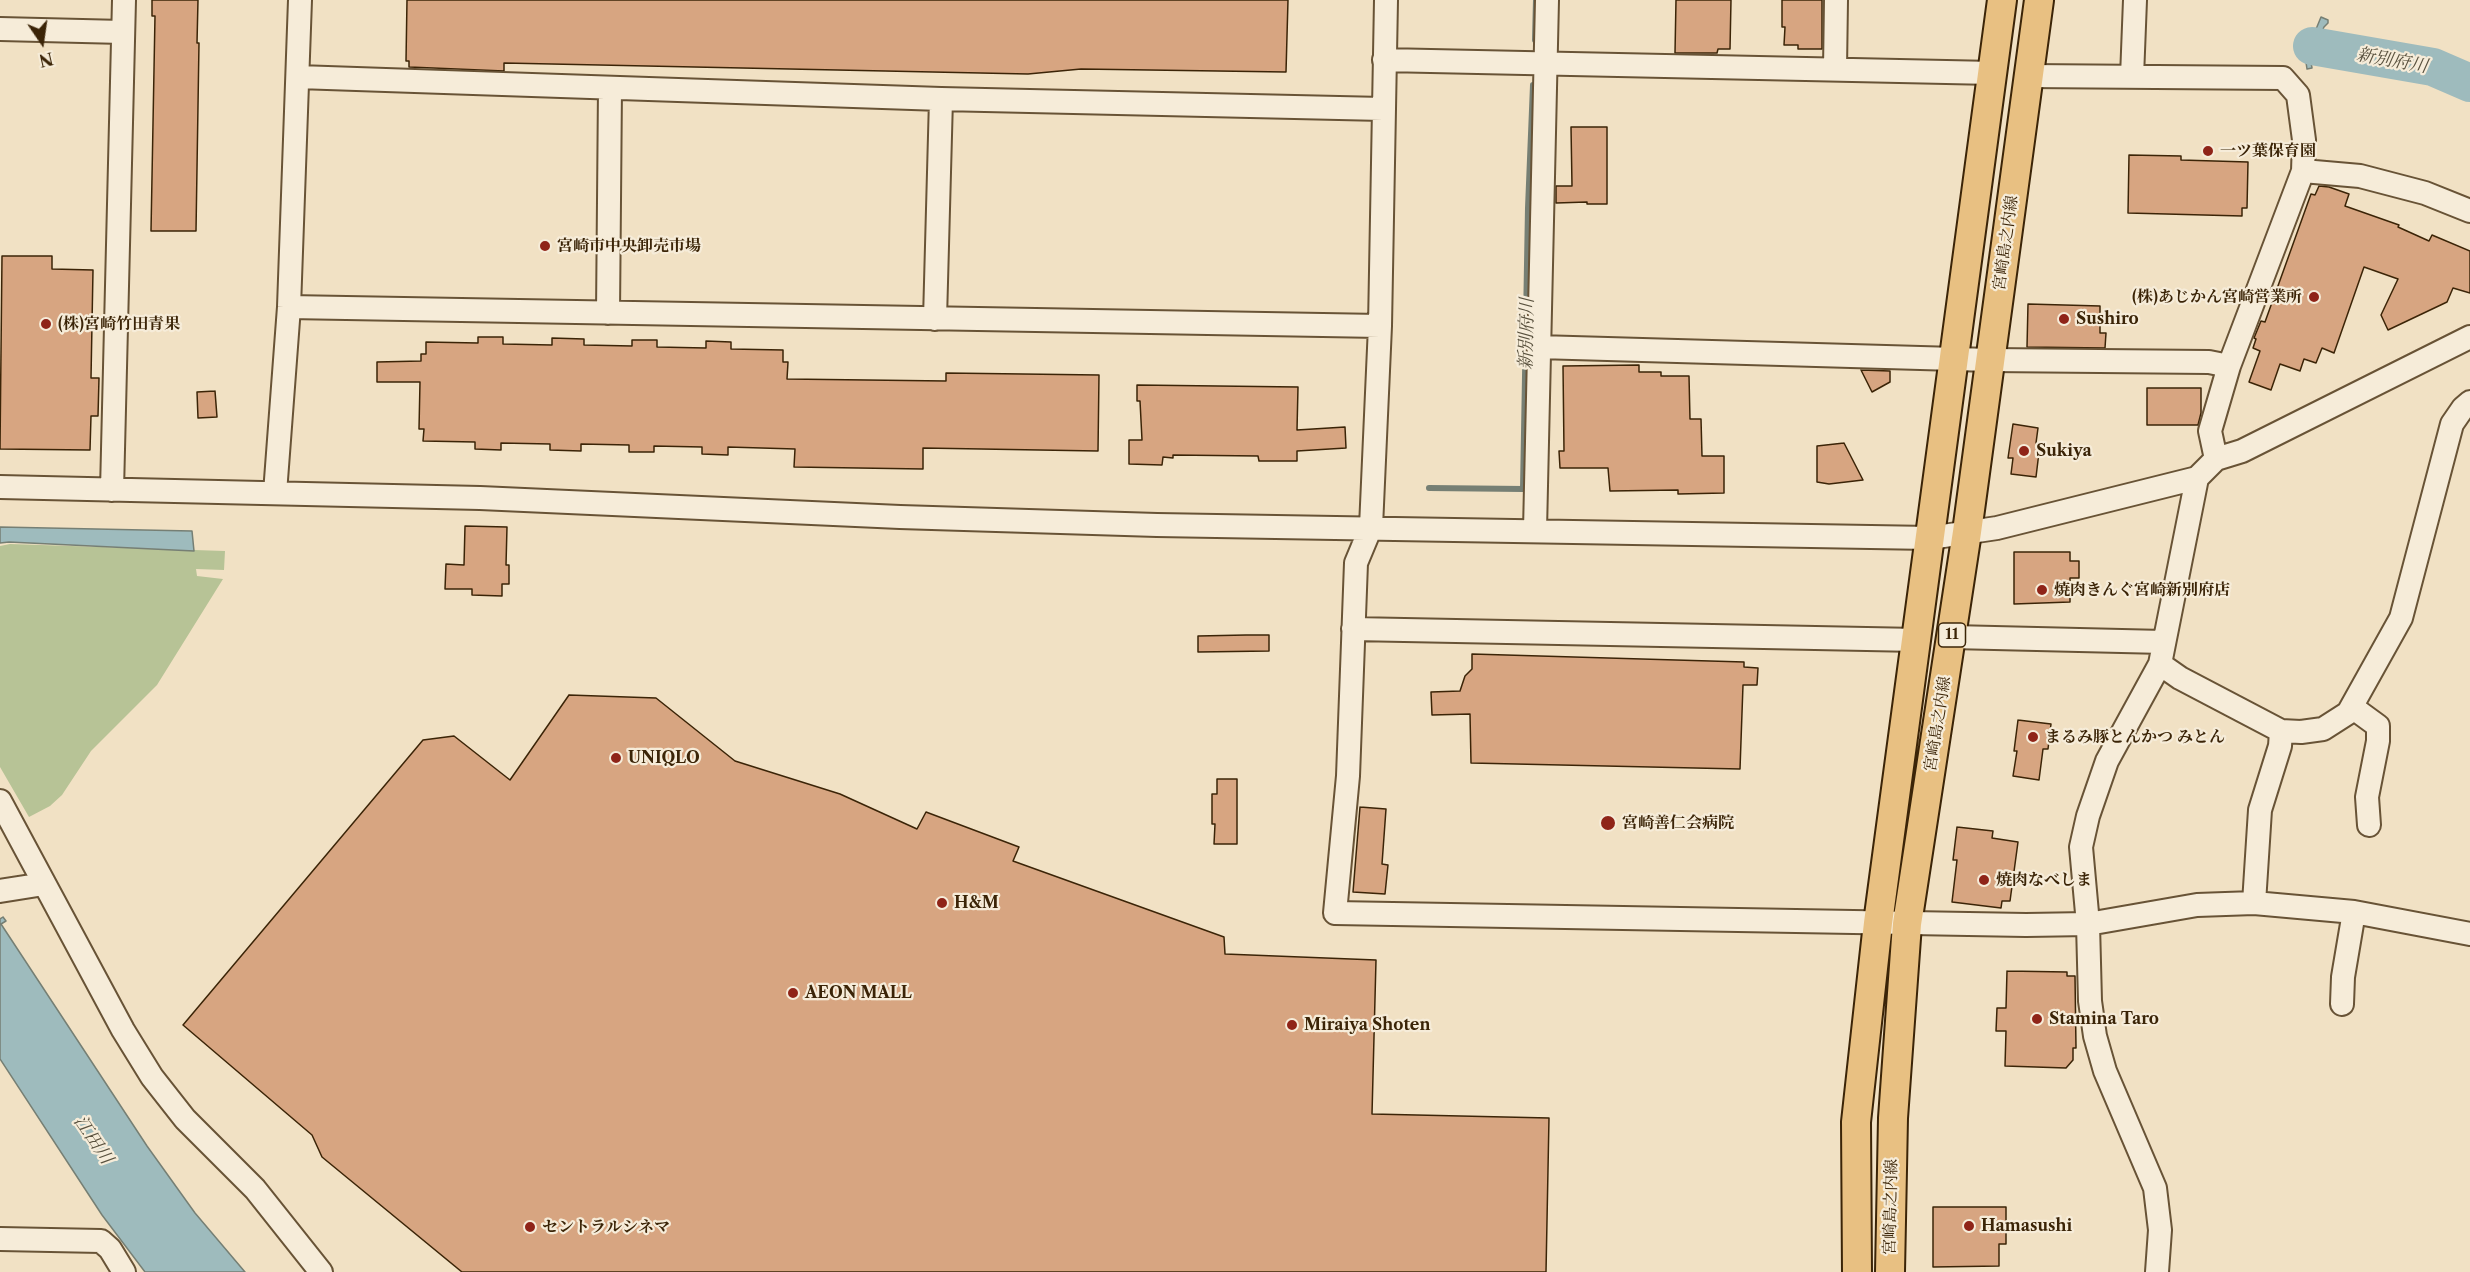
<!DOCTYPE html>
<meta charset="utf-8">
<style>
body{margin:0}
#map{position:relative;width:2470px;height:1272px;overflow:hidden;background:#f1e1c4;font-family:"Libre Caslon Text",serif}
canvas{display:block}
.north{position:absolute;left:12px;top:12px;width:60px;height:60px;-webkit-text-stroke:4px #f6ecd9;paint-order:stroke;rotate:167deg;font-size:16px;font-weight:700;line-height:24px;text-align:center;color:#3b2407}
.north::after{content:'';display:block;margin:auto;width:21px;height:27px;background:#3b2407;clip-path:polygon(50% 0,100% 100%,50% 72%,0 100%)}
</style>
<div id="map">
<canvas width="2470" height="1272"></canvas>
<div class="north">N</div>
</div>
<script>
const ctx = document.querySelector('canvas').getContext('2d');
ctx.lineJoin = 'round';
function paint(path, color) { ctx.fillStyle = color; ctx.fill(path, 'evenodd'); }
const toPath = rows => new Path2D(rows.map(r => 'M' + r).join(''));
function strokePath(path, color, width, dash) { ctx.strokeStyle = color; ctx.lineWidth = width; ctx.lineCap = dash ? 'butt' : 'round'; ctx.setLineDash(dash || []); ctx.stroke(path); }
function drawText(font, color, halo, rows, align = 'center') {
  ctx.font = font + ' "Libre Caslon Text","Noto Serif JP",serif'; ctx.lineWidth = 4.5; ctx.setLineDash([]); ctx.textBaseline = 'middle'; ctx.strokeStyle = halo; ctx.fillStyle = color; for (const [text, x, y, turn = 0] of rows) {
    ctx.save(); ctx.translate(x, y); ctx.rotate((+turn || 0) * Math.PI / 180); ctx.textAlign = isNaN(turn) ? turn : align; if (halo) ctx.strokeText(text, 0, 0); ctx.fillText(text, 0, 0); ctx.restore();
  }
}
paint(toPath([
 [10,544,225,551,224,570,196,569,197,576,223,579,157,685,91,751,62,795,50,806,29,817,0,767,0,546]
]), '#b7c396');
const water = toPath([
 [2321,17,2328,20,2328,23,2324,27,2310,57,2312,68,2307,69,2305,56,2321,17],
 [0,527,192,531,194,551,9,542,0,543,0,527],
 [3,917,6,921,1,924,147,1146,195,1213,245,1272,145,1272,102,1215,0,1059,0,919,3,917]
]);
paint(water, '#9ebbbd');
strokePath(water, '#767f74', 1.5);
strokePath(toPath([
 [1535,40,1536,0],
 [1429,488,1523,489,1528,208,1533,85]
]), '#767f74', 6);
strokePath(toPath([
 [2312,46,2433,67,2470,83]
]), '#9ebbbd', 38);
const building = toPath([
 [152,0,198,0,197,43,199,43,196,231,151,231,155,16,152,16,152,0],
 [407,0,1288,0,1286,72,1081,69,1028,74,504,63,504,71,409,67,409,61,406,61,407,0],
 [1676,0,1731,0,1730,49,1718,49,1717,53,1675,53,1676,0],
 [1782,0,1822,0,1822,49,1798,49,1798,45,1784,45,1785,27,1782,27,1782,0],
 [1571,127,1607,127,1607,204,1587,204,1587,202,1556,203,1556,186,1572,186,1571,127],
 [2129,155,2181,156,2181,160,2248,162,2247,208,2242,208,2242,216,2128,213,2129,155],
 [2319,186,2329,187,2349,194,2345,206,2399,225,2398,227,2429,241,2432,235,2470,251,2470,293,2453,288,2447,302,2388,330,2381,315,2398,279,2364,267,2334,353,2322,348,2316,363,2304,359,2300,371,2280,364,2271,390,2249,382,2260,351,2253,348,2256,339,2254,338,2261,321,2265,322,2311,194,2315,195,2319,186],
 [2,256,52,256,52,269,93,270,91,378,99,378,98,416,91,416,90,450,0,449,2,256],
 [2028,304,2100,306,2100,333,2106,333,2105,348,2027,347,2028,304],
 [478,337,503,337,503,344,552,345,552,338,584,339,584,345,632,346,632,340,657,340,657,347,706,348,706,341,731,342,731,349,783,350,783,362,788,362,787,379,946,381,946,373,1099,375,1098,451,923,448,923,469,794,467,795,449,728,447,728,455,702,454,702,447,654,446,654,452,629,452,629,445,581,444,581,451,550,450,550,444,501,443,501,450,475,449,475,442,423,441,424,429,419,429,420,382,377,382,377,362,421,361,421,354,426,354,426,342,478,343,478,337],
 [1639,365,1639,372,1661,372,1661,376,1689,376,1690,419,1701,419,1702,456,1724,456,1724,493,1678,494,1678,490,1610,491,1608,468,1560,468,1559,451,1564,451,1563,366,1639,365],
 [1861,370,1890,371,1890,382,1872,392,1861,370],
 [1137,385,1298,387,1297,430,1345,427,1346,448,1297,451,1297,461,1259,461,1258,456,1173,455,1173,458,1163,457,1162,465,1129,464,1129,440,1142,440,1140,401,1137,401,1137,385],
 [2147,388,2201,388,2201,413,2198,425,2147,425,2147,388],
 [215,391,217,417,198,418,197,392,215,391],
 [2013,424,2038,428,2036,443,2040,444,2036,477,2011,474,2013,458,2008,458,2013,424],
 [1844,443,1863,480,1829,484,1817,482,1817,446,1844,443],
 [465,526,507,527,506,565,509,565,509,584,502,584,502,596,472,595,472,589,445,589,446,564,464,565,465,526],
 [2014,552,2070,552,2070,561,2079,561,2079,578,2070,578,2070,602,2014,604,2014,552],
 [1246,635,1269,635,1269,651,1198,652,1198,636,1246,635],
 [1472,654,1744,662,1744,667,1758,668,1757,685,1743,685,1740,769,1471,763,1470,714,1432,715,1431,692,1460,691,1465,676,1472,669,1472,654],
 [569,695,656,698,735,761,840,794,917,829,926,812,1019,847,1013,861,1224,937,1225,954,1376,960,1372,1114,1549,1118,1546,1272,462,1272,322,1157,312,1135,183,1025,423,740,454,736,510,780,569,695],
 [2018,720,2051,724,2048,749,2043,749,2039,780,2013,776,2017,751,2014,751,2018,720],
 [1217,779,1237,779,1237,844,1214,844,1215,824,1212,824,1212,794,1217,794,1217,779],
 [1360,807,1386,809,1382,864,1388,865,1385,894,1353,892,1360,807],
 [1957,827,1993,831,1992,838,2018,842,2010,901,2002,901,2001,908,1952,902,1957,860,1953,860,1957,827],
 [2007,971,2067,972,2067,976,2075,976,2076,1048,2073,1048,2073,1060,2066,1068,2005,1066,2006,1031,1996,1031,1997,1008,2006,1008,2007,971],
 [1933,1207,2006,1207,2006,1244,1999,1244,1999,1266,1933,1267,1933,1207]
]);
paint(building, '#d7a581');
strokePath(building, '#3b2407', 1.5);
const minor = toPath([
 [1386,0,1380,326,1371,527,1356,563,1348,776,1335,913,2026,925,2088,924,2197,905,2254,903,2354,912,2470,934],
 [0,29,123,32],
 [1384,60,1993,73],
 [1835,69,1836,0],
 [2029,76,2283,78,2298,95,2304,140,2303,171,2229,366,2210,431,2216,459],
 [298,77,941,99,1383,109],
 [2132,77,2135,0],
 [2303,171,2360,176,2425,193,2470,211],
 [289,307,1380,326],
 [608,313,610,88],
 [935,319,941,99],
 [1538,347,1990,360,2209,362,2229,366],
 [0,487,480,498,900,517,1157,525,1930,538,1997,528,2197,478,2216,459,2242,451,2470,337],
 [112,490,124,0],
 [275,493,289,307,300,0],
 [1535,530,1547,0],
 [1353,629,1918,640],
 [1952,637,2164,642],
 [2160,664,2180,678,2281,731,2301,732,2323,729,2348,713,2401,618,2452,424,2463,408,2470,402],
 [2352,707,2378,726,2378,741,2367,797,2369,825],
 [0,801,123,1030,152,1077,185,1119,255,1189,321,1272],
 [0,891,44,884],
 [2254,903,2260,810,2280,746,2281,731],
 [2342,1004,2343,977,2354,912],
 [0,1239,101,1241,110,1249,124,1272],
 [2157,1272,2160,1230,2155,1188,2105,1071,2095,1036,2090,1001,2088,924,2081,847,2088,816,2107,761,2160,664,2197,478]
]);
const major = toPath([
 [1857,1272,1856,1122,1878,923,2002,0],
 [1890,1272,1893,1118,1907,924,1967,532,2039,0]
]);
strokePath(minor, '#685336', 26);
strokePath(major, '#3b2407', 32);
strokePath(minor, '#f6ecd9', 22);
strokePath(major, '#e8c082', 28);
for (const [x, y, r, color] of [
 [2208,151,6,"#8f2418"],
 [545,246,6,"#8f2418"],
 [2314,297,6,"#8f2418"],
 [2064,319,6,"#8f2418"],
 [46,324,6,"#8f2418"],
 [2024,451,6,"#8f2418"],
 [2042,590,6,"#8f2418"],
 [2033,737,6,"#8f2418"],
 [616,758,6,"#8f2418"],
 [1608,823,8,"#8f2418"],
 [1984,880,6,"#8f2418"],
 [942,903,6,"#8f2418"],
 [793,993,6,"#8f2418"],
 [2037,1019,6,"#8f2418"],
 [1292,1025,6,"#8f2418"],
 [1969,1226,6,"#8f2418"],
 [530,1227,6,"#8f2418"]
]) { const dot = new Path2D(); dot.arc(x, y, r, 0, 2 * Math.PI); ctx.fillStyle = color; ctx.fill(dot); strokePath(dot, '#f6ecd9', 2); }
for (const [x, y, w] of [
 [1952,635,27]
]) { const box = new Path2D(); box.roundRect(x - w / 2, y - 12, w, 24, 4.5); ctx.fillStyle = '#f6ecd9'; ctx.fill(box); strokePath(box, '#3b2407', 1.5); }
drawText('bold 15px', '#3b2407', null, [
 ["11",1952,635]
]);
drawText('bold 16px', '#3b2407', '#f6ecd9', [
 ["一ツ葉保育園",2220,151],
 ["宮崎市中央卸売市場",557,246],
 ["(株)あじかん宮崎営業所",2302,297,"right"],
 ["Sushiro",2076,319],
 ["(株)宮崎竹田青果",58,324],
 ["Sukiya",2036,451],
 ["焼肉きんぐ宮崎新別府店",2054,590],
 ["まるみ豚とんかつ みとん",2045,737],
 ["UNIQLO",628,758],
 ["宮崎善仁会病院",1622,823],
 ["焼肉なべしま",1996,880],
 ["H&M",954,903],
 ["AEON MALL",805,993],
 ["Stamina Taro",2049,1019],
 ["Miraiya Shoten",1304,1025],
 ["Hamasushi",1981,1226],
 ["セントラルシネマ",542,1227]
], 'left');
drawText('16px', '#3b2407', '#f6ecd9', [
 ["宮崎島之内線",2006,243,-82],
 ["宮崎島之内線",1938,724,-81],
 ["宮崎島之内線",1891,1207,-89]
]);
drawText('italic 18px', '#59513e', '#f6ecd9', [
 ["新別府川",2392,61,10],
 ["新別府川",1527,334,-89],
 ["江田川",93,1140,56]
]);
</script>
